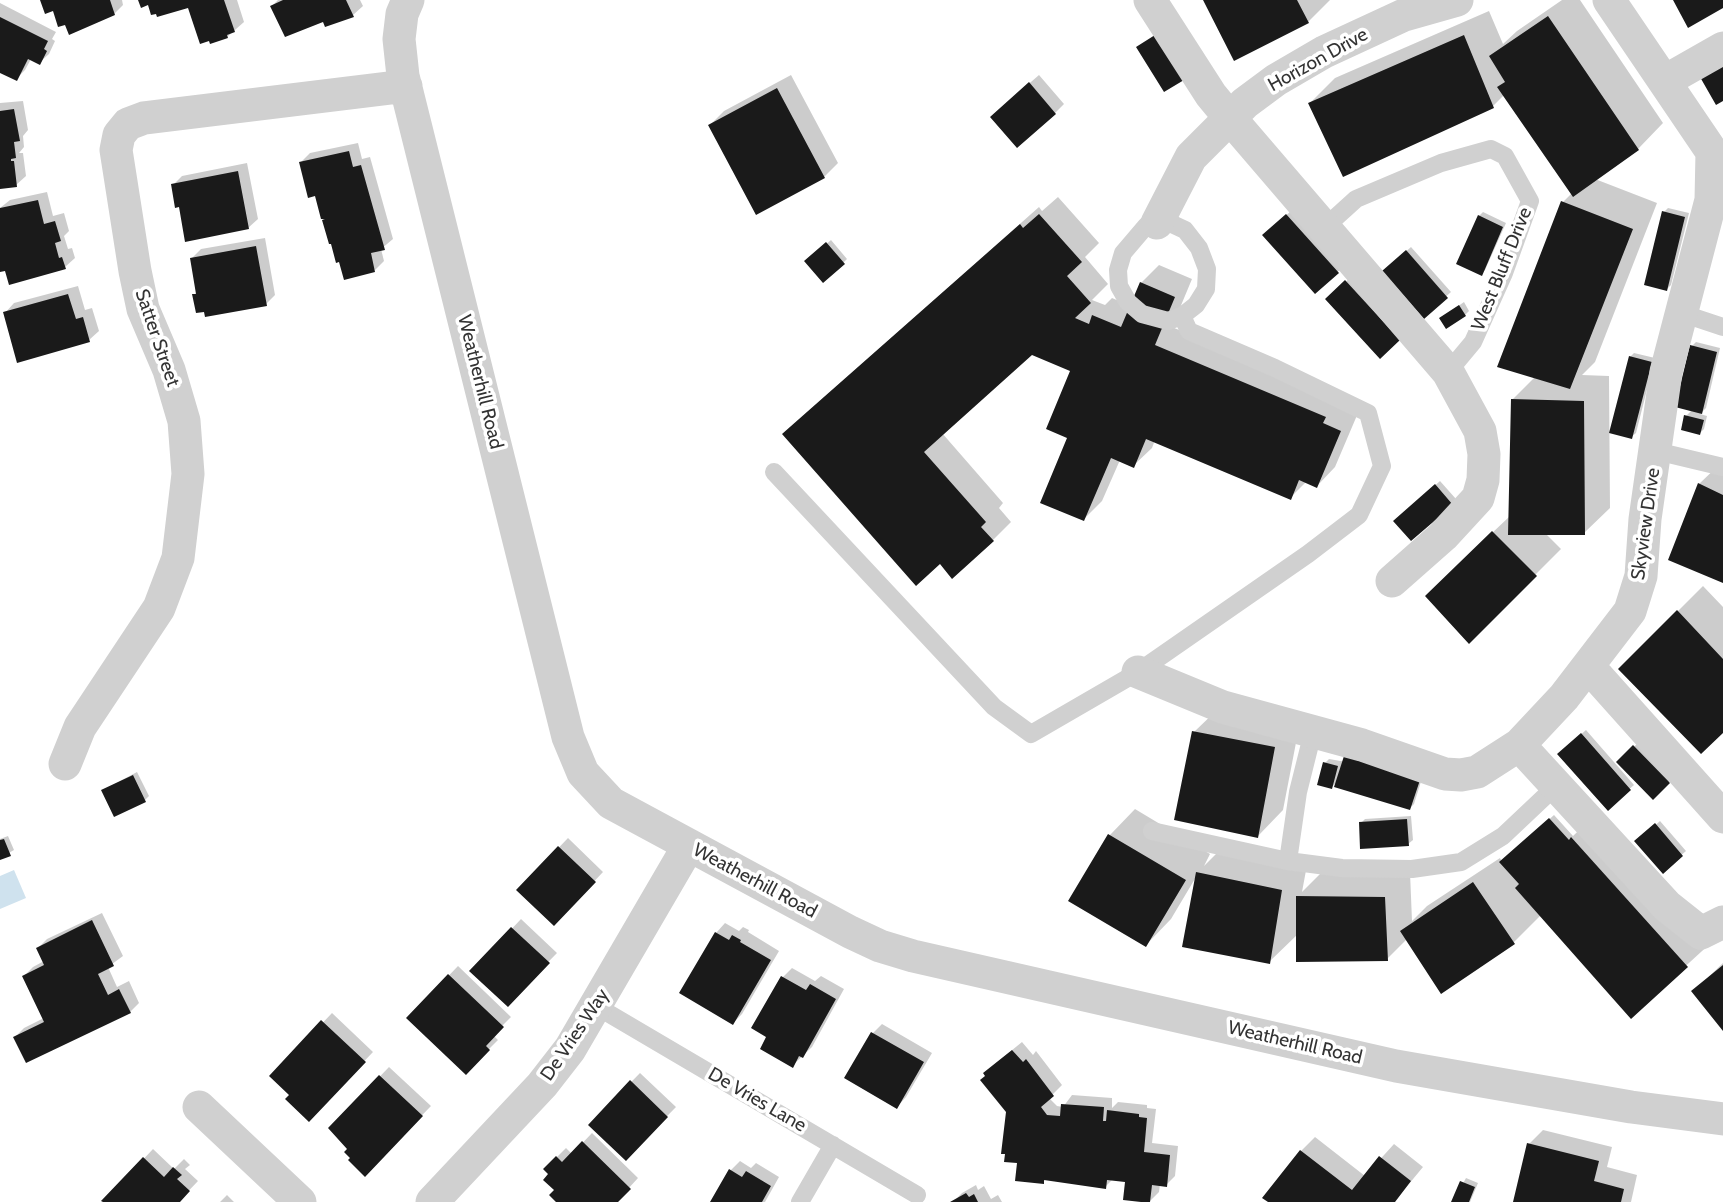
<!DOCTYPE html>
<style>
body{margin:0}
canvas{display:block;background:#fff}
</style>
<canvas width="1723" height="1202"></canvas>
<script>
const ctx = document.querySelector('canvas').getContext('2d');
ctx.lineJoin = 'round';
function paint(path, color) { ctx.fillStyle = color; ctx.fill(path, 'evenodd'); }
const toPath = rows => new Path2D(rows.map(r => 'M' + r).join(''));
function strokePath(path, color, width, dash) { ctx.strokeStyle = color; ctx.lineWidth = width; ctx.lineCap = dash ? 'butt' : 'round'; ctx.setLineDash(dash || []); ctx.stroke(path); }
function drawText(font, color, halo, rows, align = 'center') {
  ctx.font = font + ' Cabin,sans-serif'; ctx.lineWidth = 7; ctx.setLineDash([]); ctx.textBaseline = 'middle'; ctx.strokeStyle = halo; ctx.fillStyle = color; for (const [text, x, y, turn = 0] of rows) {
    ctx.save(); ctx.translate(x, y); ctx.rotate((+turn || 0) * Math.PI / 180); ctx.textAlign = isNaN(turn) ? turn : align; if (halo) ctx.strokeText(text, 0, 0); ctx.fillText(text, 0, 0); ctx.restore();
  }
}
paint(toPath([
 [14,870,26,898,0,909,0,876]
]), '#cfe2ee');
paint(toPath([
 [42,0,122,0,123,5,114,14,66,22],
 [140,0,237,0,244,22,227,37,190,6,149,3],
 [278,0,360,0,363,6,353,15,326,25,324,20,272,6],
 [1205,0,1330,0,1308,22],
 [1562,0,1580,0,1663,123,1638,149,1595,179,1657,203,1595,362,1582,375,1609,376,1610,508,1584,533,1545,533,1561,549,1469,641,1452,571,1510,516,1512,400,1535,377,1563,202,1572,193,1504,95,1493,106,1310,103,1335,78,1489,11,1503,44,1517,31],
 [0,3,56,32,52,39,55,41,49,54,39,63,31,59,25,70,16,79,0,71],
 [791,75,838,163,824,177,710,125,724,111],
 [1039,75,1064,104,1055,113,1001,108],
 [23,101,28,130,23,136,24,147,19,153,23,153,26,176,16,185,0,187,0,103],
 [358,143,362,159,370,157,393,239,381,249,384,261,375,270,330,242,316,194,301,162,310,153],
 [247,163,258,219,248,228,173,185,182,176],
 [47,192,53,216,64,213,69,231,64,236,68,249,72,248,75,258,65,267,6,269,0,266,0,208,10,200],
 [1058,197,1099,243,1085,257,1108,284,1092,300,1105,305,1112,298,1131,306,1141,283,1159,265,1192,279,1172,327,1343,399,1358,413,1335,467,1317,486,1307,481,1290,498,1155,440,1152,448,1133,466,1120,460,1102,501,1084,519,1070,437,1073,370,1032,353,942,433,1003,503,999,508,1011,522,993,540,803,416,1039,207,1042,211],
 [1668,208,1689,213,1671,285,1667,289,1664,212],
 [1291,211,1342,268,1315,292,1264,235],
 [1483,212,1506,223,1485,270,1481,274,1479,216],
 [265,238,275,295,266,304,194,295,198,291,192,258,201,249],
 [831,240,847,259,843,263,807,261],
 [1411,247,1451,292,1424,316,1384,271],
 [1350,278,1403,335,1327,299],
 [78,286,85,310,92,308,99,331,89,340,5,313,14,303],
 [1464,302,1469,311,1465,315,1441,318],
 [1696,342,1720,348,1706,408,1700,414,1707,416,1704,429,1700,433,1686,416,1692,410,1692,346],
 [1634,353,1655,358,1636,433,1631,437,1630,357],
 [1723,461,1723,581,1699,484],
 [1440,481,1456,499,1411,539,1396,521],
 [1703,586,1723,607,1723,731,1620,669],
 [1220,707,1300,722,1283,810,1258,836,1194,732],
 [1586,730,1634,785,1608,808,1559,754],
 [1638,743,1673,778,1653,797,1618,762],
 [1329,759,1423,775,1414,804,1410,808,1338,780,1332,787,1325,763],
 [137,772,149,796,145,800,103,790],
 [1135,809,1210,854,1204,866,1223,847,1307,865,1302,892,1323,871,1410,872,1412,921,1427,906,1500,858,1502,862,1554,815,1573,836,1597,813,1713,941,1631,1016,1541,915,1514,942,1407,939,1387,959,1298,934,1269,962,1196,877,1171,919,1146,945,1110,835],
 [1411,816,1413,840,1408,844,1361,823,1365,819],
 [1660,821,1686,851,1663,871,1637,842],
 [8,836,14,850,0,858,0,839],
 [568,838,603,872,554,924,518,890],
 [102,913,123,956,108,967,117,987,129,981,139,1003,130,1012,15,1037,24,1028,44,1018,24,976,33,967,44,961,38,948,47,939],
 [521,919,557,953,507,1004,472,971],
 [725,923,739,931,743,927,749,930,748,932,779,951,742,1014,733,1023,681,993,716,933],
 [1723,963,1723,1028,1694,991],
 [458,966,511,1017,493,1035,498,1040,466,1072,408,1018],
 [792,968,815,981,821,976,844,989,812,1047,792,1066,783,977],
 [332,1013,373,1052,309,1119,291,1095,272,1076],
 [882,1024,932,1053,906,1097,897,1107,873,1033],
 [1022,1042,1033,1055,1036,1051,1062,1085,1049,1098,1057,1106,1063,1107,1072,1095,1112,1098,1112,1108,1118,1102,1147,1105,1147,1108,1156,1109,1152,1143,1178,1146,1175,1176,1166,1185,1160,1184,1159,1192,1150,1201,1127,1181,1113,1179,1105,1187,1047,1178,1043,1182,1019,1161,995,1064],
 [389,1067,431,1106,365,1174,349,1149,330,1128],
 [640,1073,676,1107,626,1158,590,1124],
 [1543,1130,1612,1147,1607,1167,1637,1175,1631,1202,1515,1202,1529,1144],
 [592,1133,638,1178,616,1202,559,1202,551,1174,545,1169,566,1148,572,1154],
 [1315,1137,1365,1176,1394,1144,1423,1167,1394,1202,1271,1202,1301,1151],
 [153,1149,174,1169,184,1159,190,1165,185,1169,198,1181,178,1202,105,1202,104,1201],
 [740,1161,751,1168,756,1163,779,1177,765,1202,712,1202,731,1170],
 [1466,1178,1478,1183,1470,1202,1453,1202],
 [976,1185,978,1190,984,1186,991,1199,998,1195,1002,1202,953,1202,962,1193],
 [227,1195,234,1202,220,1202]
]), '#0003');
paint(toPath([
 [40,0,110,0,115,15,69,35,65,25,58,27,53,11,45,14],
 [138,0,224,0,235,32,227,35,228,38,210,44,209,41,200,44,188,8,157,17,156,14,151,15,148,5,141,8],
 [283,0,346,0,354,17,325,27,323,22,285,37,270,6],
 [1203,0,1297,0,1309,23,1234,61],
 [1673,0,1723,0,1723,8,1688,28],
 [1548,16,1639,150,1573,197,1497,87,1505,82,1489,56],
 [0,17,48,41,44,49,47,51,40,65,28,59,17,81,0,73],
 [1155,35,1184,80,1164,92,1136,47],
 [1464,35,1494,108,1343,177,1308,103],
 [1723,64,1723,101,1716,105,1700,77],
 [1029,82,1056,114,1017,148,990,117],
 [777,88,825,178,756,215,708,125],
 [14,109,20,141,14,142,16,158,11,159,11,161,14,161,17,187,0,189,0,111],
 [349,151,353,167,361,165,385,250,371,253,375,272,344,280,339,262,336,263,331,244,329,244,322,220,325,219,321,219,315,196,308,198,299,162],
 [238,171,249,229,185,242,179,207,175,208,171,184],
 [38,200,44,224,55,221,61,241,55,243,59,258,62,257,66,269,9,285,5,271,0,272,0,208],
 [1561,201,1633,229,1570,389,1497,367],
 [1662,211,1685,217,1667,291,1644,285],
 [1039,214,1082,262,1067,276,1091,303,1075,318,1089,324,1092,315,1121,327,1140,282,1175,297,1155,345,1326,417,1323,423,1341,431,1317,488,1299,480,1291,500,1146,439,1134,468,1111,458,1084,521,1040,503,1067,438,1046,429,1070,371,1032,355,924,452,986,522,981,527,994,541,952,579,940,564,916,586,782,434,1020,224,1023,228],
 [1286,214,1339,273,1315,294,1262,235],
 [1478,215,1503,227,1482,276,1456,264],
 [826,242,845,264,823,283,804,261],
 [256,246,267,306,205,317,204,312,196,313,192,294,196,294,190,258],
 [1406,250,1448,298,1424,319,1382,271],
 [1345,280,1400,340,1380,359,1325,299],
 [68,294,76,319,83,317,90,342,17,363,3,312],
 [1459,305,1466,316,1446,329,1439,318],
 [1690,345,1717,352,1702,414,1675,407],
 [1629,356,1652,362,1632,439,1609,433],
 [1511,399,1584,401,1585,535,1508,535],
 [1684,415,1704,420,1700,435,1681,430],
 [1698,483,1723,495,1723,583,1668,560],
 [1435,484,1453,505,1411,541,1393,521],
 [1492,531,1537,576,1469,644,1425,596],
 [1677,610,1723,659,1723,733,1701,754,1618,669],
 [1192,731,1275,747,1258,838,1174,820],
 [1581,733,1631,790,1608,811,1557,754],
 [1633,745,1670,783,1653,800,1616,762],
 [1344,756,1420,780,1410,810,1334,787],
 [1323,762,1338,766,1332,789,1317,785],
 [133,775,146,802,114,817,101,790],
 [1549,818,1569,840,1571,837,1688,967,1631,1019,1515,888,1519,884,1499,862],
 [1407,819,1409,846,1360,849,1359,822],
 [1655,823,1683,856,1663,874,1634,841],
 [1108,834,1186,880,1146,947,1068,901],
 [4,839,11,856,0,860,0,840],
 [558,846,596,882,554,926,516,890],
 [1196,872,1282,890,1270,964,1182,947],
 [1473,882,1515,944,1441,994,1400,931],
 [1296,896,1385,897,1388,961,1296,962],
 [92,920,114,966,98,974,108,995,119,989,131,1013,26,1063,13,1037,44,1022,22,976,44,965,36,948],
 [511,927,550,963,508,1007,469,971],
 [715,932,729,940,732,935,741,940,740,942,771,960,733,1025,679,993],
 [1723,965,1723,1031,1691,991],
 [448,974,504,1027,486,1046,490,1050,466,1075,406,1018],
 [781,976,806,990,810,984,836,999,803,1058,799,1056,793,1068,760,1049,766,1037,751,1028],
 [321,1020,366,1062,309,1122,285,1099,289,1095,269,1076],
 [871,1032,924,1062,897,1109,844,1078],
 [1012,1050,1023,1062,1026,1059,1054,1096,1041,1107,1047,1115,1060,1116,1061,1104,1104,1107,1103,1121,1106,1121,1107,1110,1139,1114,1139,1117,1147,1118,1144,1152,1170,1155,1167,1187,1152,1185,1150,1202,1141,1202,1123,1200,1125,1182,1107,1180,1106,1189,1044,1180,1044,1184,1015,1181,1017,1163,1004,1162,1005,1154,1001,1154,1006,1112,980,1080,985,1076,983,1073],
 [379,1075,423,1116,365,1177,348,1160,350,1158,344,1152,347,1149,328,1128],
 [630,1080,668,1117,626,1161,588,1125],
 [582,1141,631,1189,618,1202,556,1202,549,1195,554,1190,543,1180,548,1174,543,1169,556,1156,562,1162],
 [1527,1143,1599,1161,1594,1181,1624,1189,1621,1202,1513,1202],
 [1300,1150,1352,1190,1379,1156,1411,1181,1395,1202,1268,1202,1262,1198],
 [143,1157,164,1177,173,1167,182,1175,177,1179,190,1191,180,1202,103,1202,101,1201],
 [729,1169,742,1177,746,1171,771,1186,762,1202,710,1202],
 [1460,1181,1475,1187,1469,1202,1451,1202],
 [966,1193,969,1197,974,1194,978,1202,950,1202]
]), '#1a1a1a');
strokePath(toPath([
 [1157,223,1170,223,1185,230,1199,248,1207,269,1206,289,1196,305,1182,316,1168,321,1142,314,1128,302,1119,286,1118,270,1123,253,1146,226,1157,223],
 [1324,228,1356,199,1441,163,1491,149,1505,156,1530,201,1504,273,1473,342,1448,372],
 [1681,313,1723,327],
 [1656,451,1723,467],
 [774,472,994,707,1031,734,1138,672,1308,554,1359,515,1382,466,1368,413,1275,368,1189,331,1182,316],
 [1152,831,1288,861,1342,868,1412,869,1461,862,1503,836,1557,785],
 [1288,861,1298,792,1313,732],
 [596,1006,917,1195],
 [800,1202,833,1145]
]), '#d0d0d0', 18);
strokePath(toPath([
 [408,0,402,14,399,39,403,76,568,737,583,773,611,803,850,932,880,946,913,956,1396,1066,1631,1107,1723,1119],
 [1150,0,1211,95,1230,118,1448,372,1480,431,1484,454,1483,480,1478,498,1443,536,1392,581],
 [1665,81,1723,48],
 [1157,223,1191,157,1245,103,1276,80,1324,52,1404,15,1457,0],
 [1588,666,1723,817],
 [1138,672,1223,707,1362,745,1445,774,1461,775,1477,772,1519,745,1564,697,1630,611,1641,576,1645,519,1666,372,1711,200,1712,152,1609,0],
 [1519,745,1667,906,1701,933,1723,922],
 [65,764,80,727,159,608,178,558,188,474,184,421,169,370,143,309,135,271,116,150,119,135,128,124,144,118,406,86],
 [199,1107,300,1202],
 [432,1202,542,1085,570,1049,689,845]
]), '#d0d0d0', 33);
drawText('19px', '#333', '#fff', [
 ["Horizon Drive",1318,60,-29],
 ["West Bluff Drive",1502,269,-68],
 ["Satter Street",157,338,71],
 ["Weatherhill Road",480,382,76],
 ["Skyview Drive",1646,524,-82],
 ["Weatherhill Road",755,881,28],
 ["De Vries Way",575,1035,-56],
 ["Weatherhill Road",1295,1043,13],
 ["De Vries Lane",757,1100,30]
]);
</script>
